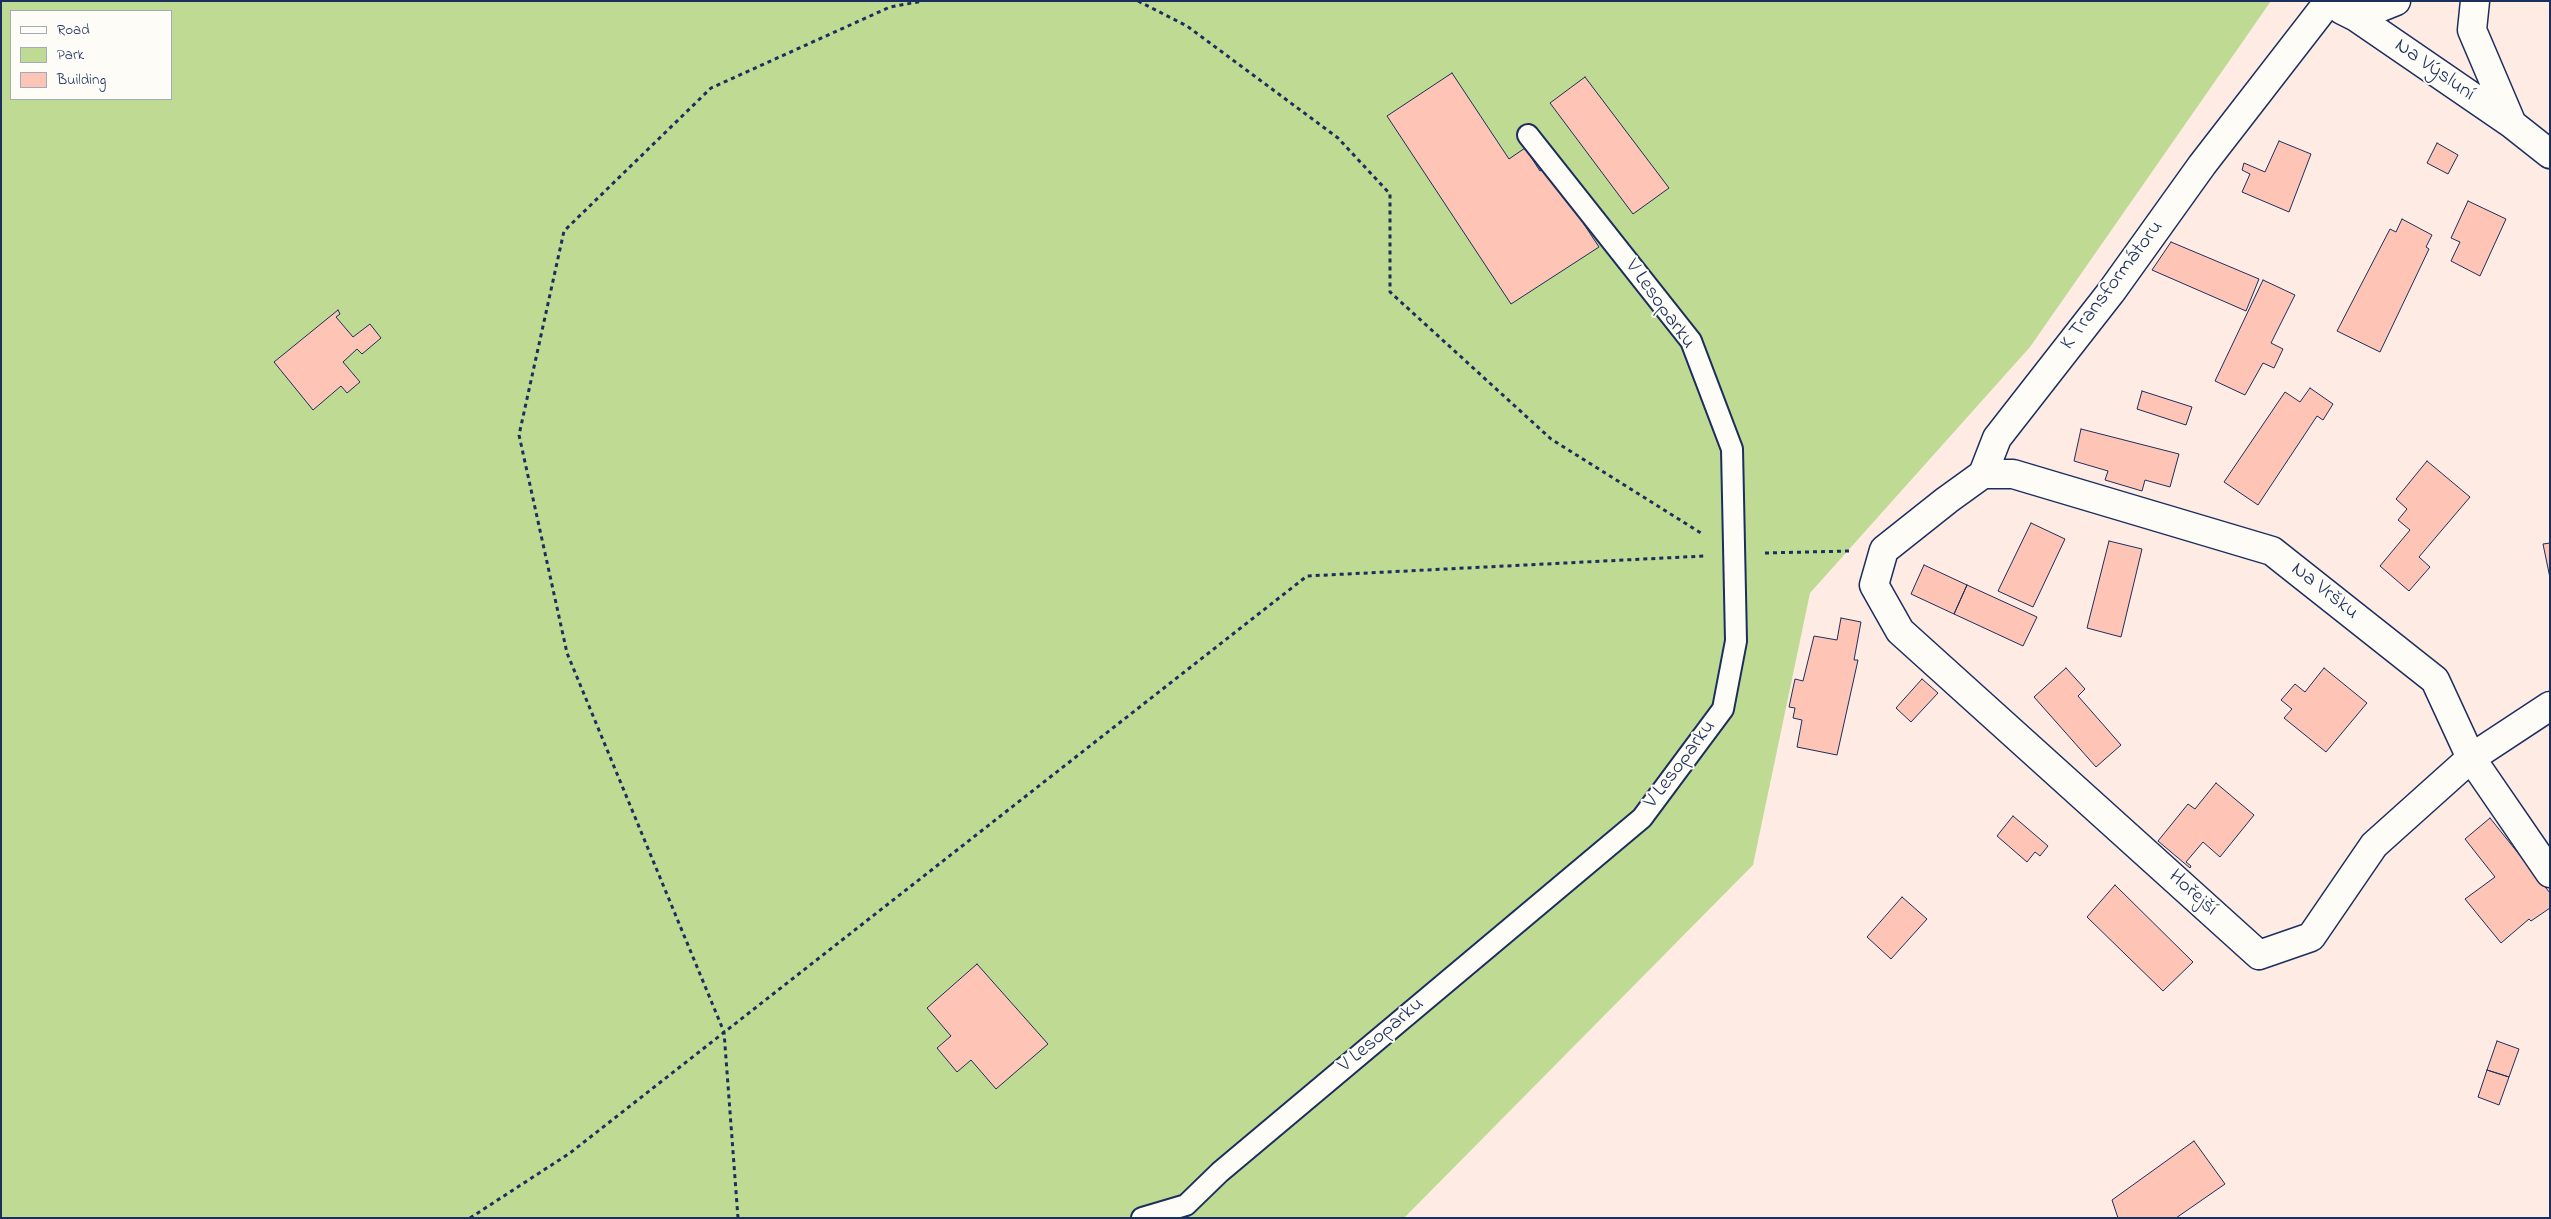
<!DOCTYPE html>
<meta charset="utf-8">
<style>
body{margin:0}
#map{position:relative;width:2551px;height:1219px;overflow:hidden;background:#fdebe4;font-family:"Indie Flower",sans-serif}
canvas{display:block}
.frame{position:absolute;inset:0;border:2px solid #1b2f5e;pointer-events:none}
.legend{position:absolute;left:10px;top:10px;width:162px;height:90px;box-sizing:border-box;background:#fdfcf7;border:1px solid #a3aaba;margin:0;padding:6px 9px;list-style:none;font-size:15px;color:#1b2f5e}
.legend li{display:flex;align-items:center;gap:10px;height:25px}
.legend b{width:25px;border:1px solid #a3aaba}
</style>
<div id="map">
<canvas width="2551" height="1219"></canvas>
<div class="frame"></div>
<ul class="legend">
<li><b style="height:6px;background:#fdfcf7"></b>Road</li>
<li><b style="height:14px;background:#bfdb93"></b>Park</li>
<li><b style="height:14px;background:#fec4b6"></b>Building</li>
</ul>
</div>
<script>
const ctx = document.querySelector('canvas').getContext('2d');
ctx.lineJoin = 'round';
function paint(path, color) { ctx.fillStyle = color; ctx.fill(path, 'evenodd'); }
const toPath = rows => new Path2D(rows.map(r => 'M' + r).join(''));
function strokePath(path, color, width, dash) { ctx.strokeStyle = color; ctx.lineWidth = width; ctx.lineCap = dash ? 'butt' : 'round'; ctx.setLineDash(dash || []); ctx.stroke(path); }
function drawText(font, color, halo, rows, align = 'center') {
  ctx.font = font + ' "Indie Flower",sans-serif'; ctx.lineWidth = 4; ctx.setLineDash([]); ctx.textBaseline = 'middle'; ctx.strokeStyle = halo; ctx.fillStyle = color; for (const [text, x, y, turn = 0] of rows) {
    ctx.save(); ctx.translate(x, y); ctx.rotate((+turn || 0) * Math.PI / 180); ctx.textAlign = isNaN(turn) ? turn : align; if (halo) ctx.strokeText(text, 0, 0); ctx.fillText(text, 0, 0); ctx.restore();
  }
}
paint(toPath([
 [1,1,2271,1,2030,347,1810,593,1753,865,1404,1218,1,1218],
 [11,11,171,11,171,99,11,99]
]), '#bfdb93');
const building = toPath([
 [1452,73,1509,159,1525,148,1540,171,1556,160,1560,188,1599,247,1511,304,1387,116,1452,73],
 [1585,77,1669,188,1633,214,1550,103,1585,77],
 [2279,141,2311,154,2289,212,2242,192,2250,174,2242,170,2244,163,2265,172,2279,141],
 [2437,143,2458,155,2448,174,2427,163,2437,143],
 [2468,201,2506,219,2480,276,2451,261,2460,242,2451,238,2468,201],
 [2402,219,2432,235,2426,247,2429,249,2380,352,2337,331,2390,229,2396,232,2402,219],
 [2171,242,2259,279,2246,311,2152,270,2171,242],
 [2263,280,2295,295,2271,343,2283,349,2274,368,2263,363,2245,395,2215,381,2263,280],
 [338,310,340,314,336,317,353,337,370,324,381,338,362,354,357,349,343,362,360,382,347,393,341,386,313,410,274,362,338,310],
 [2310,388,2333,404,2323,420,2317,416,2258,505,2224,482,2285,392,2300,402,2310,388],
 [2142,391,2192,407,2186,425,2137,409,2142,391],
 [2081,429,2179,454,2170,487,2145,480,2142,491,2105,480,2108,471,2074,461,2081,429],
 [2427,461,2470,497,2419,557,2430,567,2409,591,2380,566,2410,530,2398,520,2407,509,2396,499,2427,461],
 [2031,523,2065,539,2033,607,1998,591,2031,523],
 [2109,541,2142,549,2121,637,2087,628,2109,541],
 [2550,543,2550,578,2543,544,2550,543],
 [1924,565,1967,585,1954,614,1911,594,1924,565],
 [1967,585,2037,617,2023,646,1954,614,1967,585],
 [1841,618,1861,622,1854,660,1858,660,1837,755,1797,747,1802,720,1793,718,1795,708,1789,707,1795,679,1803,681,1814,636,1837,640,1841,618],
 [2066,668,2085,689,2078,696,2121,745,2096,767,2034,697,2066,668],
 [2324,668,2367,703,2326,752,2284,718,2292,709,2281,700,2295,684,2305,692,2324,668],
 [1922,679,1938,693,1911,722,1896,708,1922,679],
 [2216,783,2254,815,2220,857,2203,842,2186,862,2191,866,2190,868,2158,841,2188,804,2195,809,2216,783],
 [2013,816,2048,846,2040,856,2035,852,2027,862,1997,836,2013,816],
 [2490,818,2550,893,2550,908,2531,921,2529,919,2501,943,2465,899,2495,877,2465,839,2490,818],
 [2115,885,2193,962,2163,991,2087,917,2115,885],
 [1902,897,1927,919,1891,959,1867,937,1902,897],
 [977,964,1048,1044,996,1089,971,1060,957,1072,937,1048,951,1036,927,1008,977,964],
 [2497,1041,2519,1049,2509,1077,2487,1070,2497,1041],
 [2487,1070,2509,1077,2499,1105,2478,1097,2487,1070],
 [2194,1141,2225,1184,2176,1218,2118,1218,2112,1200,2194,1141]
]);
paint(building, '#fec4b6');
strokePath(building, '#1b2f5e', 1);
const lane = toPath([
 [1142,1218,1186,1205,1220,1172,1642,818,1723,709,1736,641,1732,449,1691,341,1528,135]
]);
const street = toPath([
 [2329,1,2202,165,2111,292,1997,438,1983,474,1947,500,1884,550,1874,585,1900,631,2259,955,2311,937,2374,845,2471,758,2550,706],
 [2475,1,2472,30,2512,124],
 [2342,10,2356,17,2396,1],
 [2356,17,2512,124,2550,154],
 [1983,474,2013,474,2272,551,2435,680,2471,758,2550,873]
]);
strokePath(lane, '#1b2f5e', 24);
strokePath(street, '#1b2f5e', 31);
strokePath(toPath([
 [1138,1,1187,26,1338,138,1390,194,1390,292,1551,439,1704,535],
 [1765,553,1849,551],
 [470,1218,570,1153,1307,576,1704,556],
 [738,1218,724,1032,567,653,519,435,564,231,711,88,890,7,923,1]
]), '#1b2f5e', 3, [4, 4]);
strokePath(lane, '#fdfcf7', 20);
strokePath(street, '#fdfcf7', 28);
drawText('21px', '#1b2f5e', '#fdfcf7', [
 ["Na Výsluní",2434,71,35],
 ["K Transformátoru",2113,286,-53],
 ["V Lesoparku",1659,305,54],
 ["Na Vršku",2324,592,38],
 ["V Lesoparku",1681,765,-53],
 ["Hořejší",2192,894,42],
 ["V Lesoparku",1382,1036,-40]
]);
</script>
